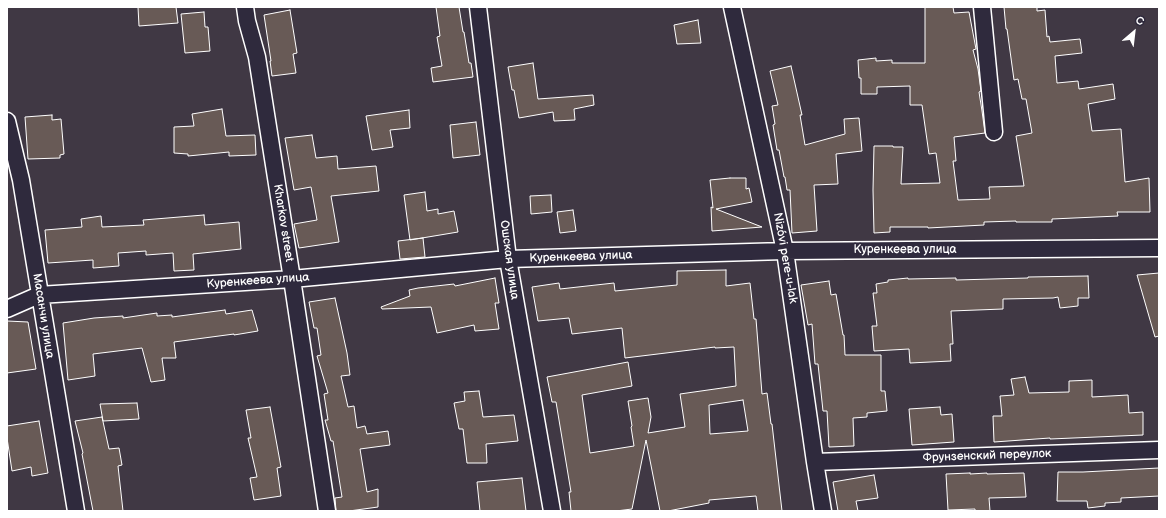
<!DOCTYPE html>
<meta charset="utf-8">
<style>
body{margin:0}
#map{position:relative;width:1166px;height:518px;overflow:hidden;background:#403844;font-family:"Balsamiq Sans",sans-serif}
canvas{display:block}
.frame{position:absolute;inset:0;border:8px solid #fff;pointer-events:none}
.north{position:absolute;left:1114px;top:12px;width:40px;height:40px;-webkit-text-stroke:3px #2f2a3d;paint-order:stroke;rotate:28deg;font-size:11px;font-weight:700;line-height:16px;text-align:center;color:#fff}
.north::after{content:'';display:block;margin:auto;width:14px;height:18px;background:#fff;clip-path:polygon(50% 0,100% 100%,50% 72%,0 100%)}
</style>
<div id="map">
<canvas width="1166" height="518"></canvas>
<div class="frame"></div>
<div class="north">С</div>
</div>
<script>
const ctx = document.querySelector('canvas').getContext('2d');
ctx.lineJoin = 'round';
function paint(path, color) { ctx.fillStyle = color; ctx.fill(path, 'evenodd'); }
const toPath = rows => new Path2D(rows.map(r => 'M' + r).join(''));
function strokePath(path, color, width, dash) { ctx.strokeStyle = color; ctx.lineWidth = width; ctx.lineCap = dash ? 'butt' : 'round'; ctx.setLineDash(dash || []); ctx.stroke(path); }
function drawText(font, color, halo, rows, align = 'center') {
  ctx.font = font + ' "Balsamiq Sans",sans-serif'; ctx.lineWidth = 3; ctx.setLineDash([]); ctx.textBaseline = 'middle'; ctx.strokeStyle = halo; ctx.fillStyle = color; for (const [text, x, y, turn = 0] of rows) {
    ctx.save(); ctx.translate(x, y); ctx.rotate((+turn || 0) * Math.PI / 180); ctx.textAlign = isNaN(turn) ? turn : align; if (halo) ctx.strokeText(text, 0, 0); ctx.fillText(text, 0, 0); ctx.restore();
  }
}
const building = toPath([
 [138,7,176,7,178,23,139,26,138,7],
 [436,7,459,7,463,32,464,32,469,63,471,63,473,77,433,82,431,68,442,66,437,37,440,36,436,7],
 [925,7,953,7,954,13,969,12,976,49,973,50,978,69,981,91,979,92,982,111,985,133,954,137,956,161,953,161,958,200,990,199,989,187,1024,186,1016,136,1032,133,1026,99,1022,99,1018,79,1014,80,1007,29,1006,29,1004,7,1037,7,1037,11,1045,10,1047,37,1049,36,1050,42,1080,39,1082,53,1055,56,1057,83,1078,81,1079,89,1113,84,1115,99,1088,104,1092,131,1121,129,1125,182,1149,178,1150,212,1117,212,1118,216,1052,219,1052,222,1016,222,1016,221,984,222,984,225,928,228,928,227,890,227,890,232,874,233,873,190,874,146,893,146,893,147,903,147,901,184,940,183,936,153,929,154,922,105,910,105,910,86,877,87,877,94,861,94,861,78,859,78,858,60,876,58,876,61,892,60,892,63,925,63,925,7],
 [290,10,297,53,293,54,296,73,272,76,270,61,271,61,264,15,290,10],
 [204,12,205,27,208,27,210,51,185,53,181,14,204,12],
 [698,20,701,43,677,44,674,25,698,20],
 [533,63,538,99,593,95,594,105,574,109,575,120,554,121,553,112,519,118,514,90,512,90,508,67,533,63],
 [791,66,802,115,800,115,805,145,845,134,844,119,859,118,862,151,836,154,838,184,814,185,817,231,792,233,790,190,787,190,785,177,784,177,779,150,777,150,773,125,775,124,772,106,778,105,770,71,791,66],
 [222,109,226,136,255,135,256,155,229,156,229,152,188,156,188,154,174,153,174,127,194,126,192,114,222,109],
 [409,110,410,128,390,130,393,147,372,150,366,116,409,110],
 [52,115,52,120,61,119,64,154,60,155,60,158,28,159,25,117,52,115],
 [476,122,480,155,453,158,450,125,476,122],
 [312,135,316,158,337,156,338,169,376,166,379,191,331,196,339,242,299,248,294,224,317,220,311,187,294,190,285,138,312,135],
 [730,178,746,178,746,189,749,188,752,202,716,209,762,227,712,231,711,207,713,208,710,180,730,178],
 [425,192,427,211,438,209,438,214,454,211,458,232,410,240,404,195,425,192],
 [551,195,552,212,531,214,530,196,551,195],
 [573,210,576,231,560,233,557,212,573,210],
 [204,215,205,225,239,222,241,249,193,254,194,270,174,271,173,253,146,255,146,251,118,253,119,266,93,268,93,260,48,263,45,230,82,227,81,219,101,216,102,227,144,225,143,220,204,215],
 [423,238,425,257,400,259,398,241,423,238],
 [726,270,726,286,750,283,754,319,756,319,762,394,767,393,771,424,772,424,782,511,758,511,756,496,709,500,709,503,668,511,660,511,646,440,632,509,616,511,571,511,569,492,571,492,556,402,552,402,547,377,628,362,632,386,582,395,590,453,634,446,631,427,632,426,628,401,648,398,651,417,648,433,685,427,680,394,736,386,734,347,715,348,715,347,625,358,622,328,572,334,569,318,538,321,532,287,559,283,560,289,614,283,615,291,677,285,677,271,726,270],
 [743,400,748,431,710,434,709,405,743,400],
 [1159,273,1159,336,1155,337,1137,275,1159,273],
 [1088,276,1089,298,1078,298,1078,306,1060,308,1058,297,1053,298,1003,299,1003,309,951,311,953,344,950,344,951,361,910,363,909,349,874,351,872,326,877,326,873,293,877,293,876,284,888,282,888,280,908,278,908,279,956,278,956,280,1028,278,1028,277,1088,276],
 [495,278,499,303,495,303,499,329,475,331,474,325,437,333,431,307,382,309,381,307,410,296,409,290,418,288,454,284,455,286,495,278],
 [829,281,831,295,836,294,843,335,844,335,845,355,881,355,881,391,885,391,887,411,867,413,867,417,853,418,854,446,829,447,827,411,823,411,818,364,815,364,812,324,808,325,801,285,829,281],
 [335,298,347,353,350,375,341,376,348,407,354,406,357,428,365,426,367,434,388,431,390,445,360,449,367,492,378,489,378,507,349,511,336,511,335,498,342,497,333,441,331,441,325,420,328,420,324,394,328,393,317,356,321,355,317,328,314,328,309,302,335,298],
 [225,310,226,314,252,310,258,331,234,335,234,334,174,342,176,358,162,358,165,380,151,382,142,348,93,354,95,376,68,380,63,323,94,318,123,316,123,318,157,313,157,316,172,315,172,317,225,310],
 [7,321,28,322,36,369,7,373,7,321],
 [1025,377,1029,393,1069,392,1069,381,1092,380,1092,397,1128,395,1129,413,1143,412,1143,435,1050,439,1050,438,994,442,993,416,1002,416,1000,396,1014,395,1011,379,1025,377],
 [479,391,483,417,514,415,518,441,486,444,487,463,467,463,463,429,459,429,454,403,465,401,464,392,479,391],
 [137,403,139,419,103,421,100,404,137,403],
 [270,407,281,467,277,468,281,496,254,500,250,478,257,477,248,438,251,438,246,410,270,407],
 [940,407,941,415,952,414,954,442,912,445,909,409,940,407],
 [102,417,109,449,119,448,122,465,118,466,123,511,93,511,82,454,83,453,75,421,102,417],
 [39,421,48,473,32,476,31,467,12,471,7,438,7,426,39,421],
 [1159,468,1159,496,1121,498,1121,502,1105,503,1105,506,1088,508,1087,501,1057,501,1058,472,1083,472,1159,468],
 [970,473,970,474,987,473,987,474,1024,473,1026,497,989,498,990,511,975,511,975,509,948,510,946,474,970,473],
 [874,475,878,498,856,501,858,511,838,511,833,482,874,475],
 [522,478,526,511,480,511,477,482,522,478]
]);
paint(building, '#685a56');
strokePath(building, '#fff', 1);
const street = toPath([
 [245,7,247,21,257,57,292,279,327,511],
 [478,7,508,259,552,511],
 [732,7,785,251,815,462,823,511],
 [982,7,994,132],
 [7,121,21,180,76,511],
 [7,309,39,295,292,279,508,259,785,251,1159,248],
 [815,462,1159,450]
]);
strokePath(street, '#fff', 19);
strokePath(street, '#2f2a3d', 16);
drawText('12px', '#fff', '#2f2a3d', [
 ["Kharkov street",283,223,81],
 ["Куренкеева улица",905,250],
 ["Куренкеева улица",581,257,-2],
 ["Nizóvi pere-u-lak",785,258,80],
 ["Ошская улица",509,260,82],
 ["Куренкеева улица",258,281,-4],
 ["Масанчи улица",43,316,81],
 ["Фрунзенский переулок",987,456,-2]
]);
</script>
